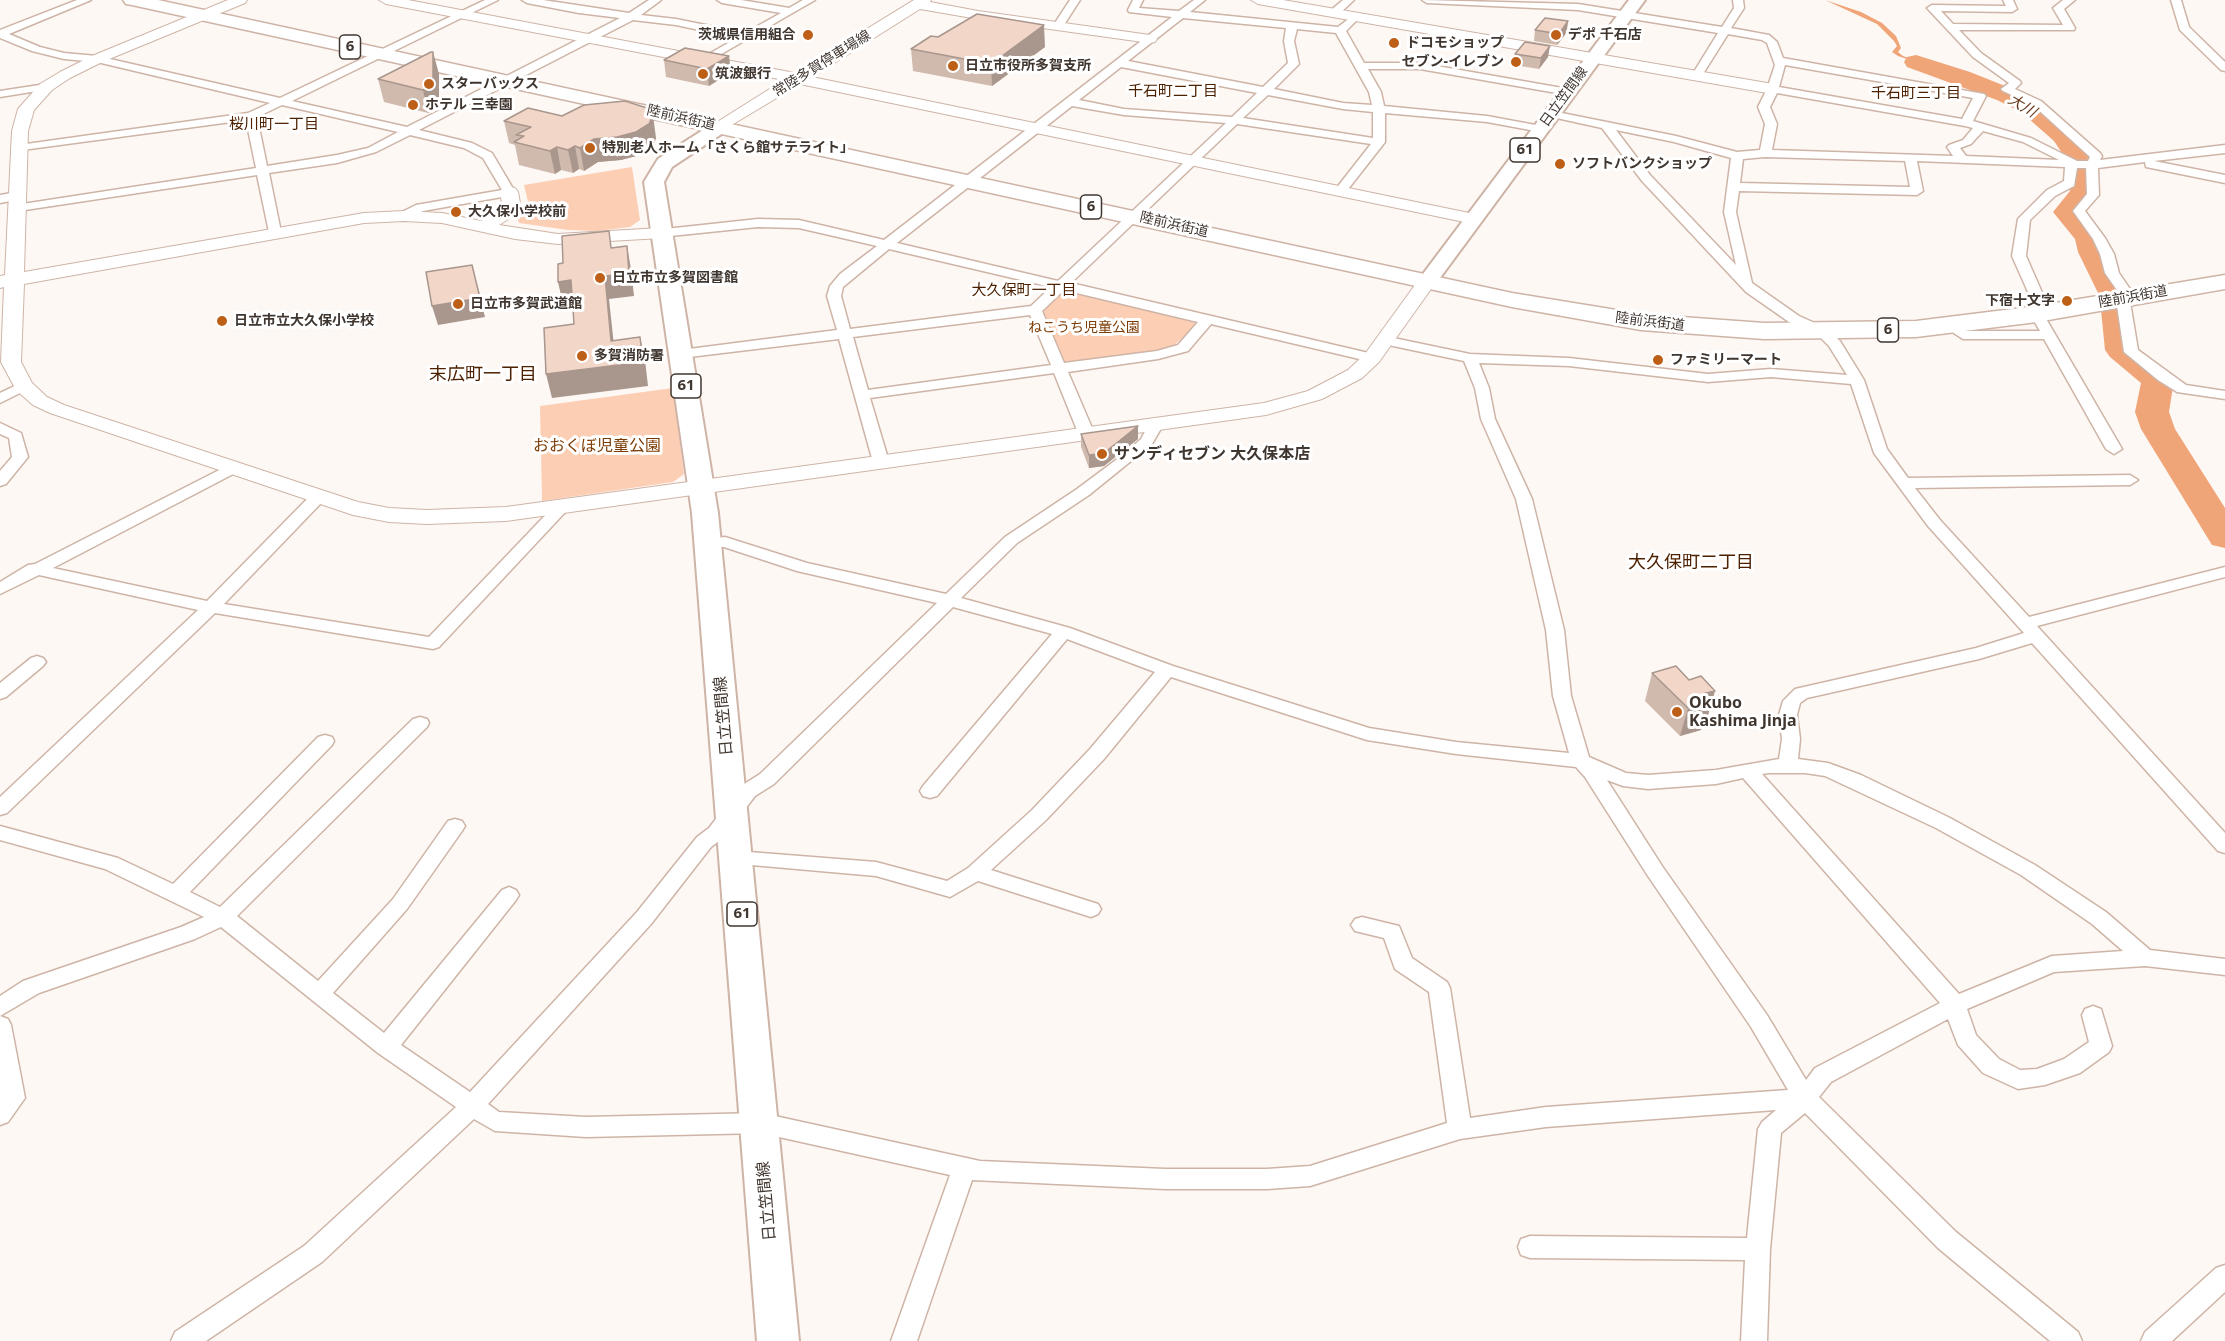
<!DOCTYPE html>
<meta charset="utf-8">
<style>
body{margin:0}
canvas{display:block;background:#fef8f5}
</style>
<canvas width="2225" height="1341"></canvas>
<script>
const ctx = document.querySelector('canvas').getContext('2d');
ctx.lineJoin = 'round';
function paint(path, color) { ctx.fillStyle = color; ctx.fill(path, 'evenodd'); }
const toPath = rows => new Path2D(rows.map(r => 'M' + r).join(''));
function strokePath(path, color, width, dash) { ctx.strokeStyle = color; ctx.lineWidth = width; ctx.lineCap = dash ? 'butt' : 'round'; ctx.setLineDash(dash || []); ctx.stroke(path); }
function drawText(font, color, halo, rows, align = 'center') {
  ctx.font = font + ' "Noto Sans","Noto Sans JP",sans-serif'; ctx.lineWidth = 6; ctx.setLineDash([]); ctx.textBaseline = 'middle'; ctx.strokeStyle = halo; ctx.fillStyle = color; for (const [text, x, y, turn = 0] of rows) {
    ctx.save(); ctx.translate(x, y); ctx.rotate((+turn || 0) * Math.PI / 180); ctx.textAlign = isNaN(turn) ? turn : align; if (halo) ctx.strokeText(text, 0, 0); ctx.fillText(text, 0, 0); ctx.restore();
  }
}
paint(toPath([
 [632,167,640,220,630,227,597,231,568,230,519,223,517,217,525,210,528,202,524,185],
 [1069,291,1189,317,1197,326,1173,346,1149,353,1071,364,1062,363,1040,312,1059,293],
 [673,388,684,474,673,482,542,501,540,406]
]), '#fcceb4');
paint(toPath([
 [1825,0,1861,12,1882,23,1896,36,1901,48,1898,52,1903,56,2003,91,2034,107,2078,146,2085,154,2085,160,2073,156,2074,152,2033,108,1998,90,1898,56,1892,52,1897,46,1894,41,1877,24],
 [2083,167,2086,190,2079,202,2068,204,2067,207,2096,240,2103,263,2116,289,2104,292,2086,239,2062,212,2068,199,2074,198,2076,193,2071,190,2075,182,2074,168]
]), '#f0a578');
paint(toPath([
 [1916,55,1970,72,2015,90,2039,102,2073,130,2092,159,2093,179,2098,192,2082,211,2103,237,2108,252,2126,291,2122,297,2111,300,2100,297,2078,252,2075,239,2053,212,2070,191,2065,179,2066,159,2054,141,2021,112,1997,100,1907,67,1904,62,1907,57,1916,55],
 [2116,301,2127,303,2131,310,2136,347,2170,373,2174,380,2169,412,2175,429,2225,508,2225,548,2212,545,2141,429,2135,412,2141,383,2110,357,2105,350,2101,310,2105,303,2116,301]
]), '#f0a578');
const street = toPath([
 [77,0,91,0,9,34,40,47,64,53,97,56,280,98,485,0,498,0,292,101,407,127,620,18,579,13,527,3,522,0,543,0,629,13,649,0,661,0,641,15,676,19,745,33,781,13,722,3,717,0,741,0,789,8,803,0,815,0,704,64,700,63,700,59,737,38,676,25,633,20,419,130,472,143,492,153,515,192,513,195,423,211,408,219,400,219,398,216,400,213,416,205,502,190,483,158,464,148,410,135,376,152,337,163,269,173,281,232,275,236,269,232,257,175,12,212,10,209,16,205,256,168,246,120,15,151,13,149,19,145,248,113,270,103,97,62,64,59,32,51,0,38,0,30,77,0],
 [282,105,398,132,368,148,337,155,267,166,257,117,282,105],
 [1070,0,1080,0,1062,28,1054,28,1053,26,1070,0],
 [1133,0,1143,0,1139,8,1179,11,1194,0,1205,0,1190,12,1338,27,1355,14,1360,17,1346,31,1364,63,1420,63,1568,89,1574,92,1568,95,1420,69,1368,69,1381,92,1384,106,1487,116,1541,126,1547,129,1541,132,1487,122,1385,113,1385,142,1345,193,1341,194,1335,190,1371,144,1237,124,1071,283,1377,355,1379,358,1377,361,1372,362,1211,324,1188,351,1158,359,1068,372,1095,435,1087,440,1079,435,1054,373,870,398,889,462,881,467,873,462,839,339,681,358,676,357,674,354,676,351,681,350,837,330,827,296,830,286,840,274,877,246,799,228,758,227,661,237,656,236,655,233,656,230,758,219,799,220,884,240,1172,17,1129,12,1128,10,1133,0],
 [1183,18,1286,28,1284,41,1288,63,1263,87,1128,61,1183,18],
 [1297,29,1336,33,1369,92,1372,105,1343,103,1274,89,1299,64,1294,41,1297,29],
 [1121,67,1257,93,1232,117,1124,109,1079,100,1121,67],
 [1268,95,1343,109,1373,112,1373,138,1243,118,1268,95],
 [1072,106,1124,115,1226,123,1058,281,897,243,1072,106],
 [889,249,1051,287,1031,306,850,329,841,296,843,287,889,249],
 [1064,290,1198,322,1178,345,1157,351,1064,363,1042,311,1064,290],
 [1030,315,1051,365,868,390,853,337,1030,315],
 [1343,0,1354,0,1338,15,1330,15,1330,11,1343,0],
 [1422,0,1578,4,1722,27,1734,8,1733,0,1743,0,1744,8,1731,28,1769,35,1777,42,1783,58,1984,94,1986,96,1973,121,2031,138,2077,161,2088,161,2090,157,2033,105,2003,91,2001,89,2009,83,1973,57,1927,8,1932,5,2006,6,2003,0,2013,0,2017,9,2012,12,1941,11,1953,24,2063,25,2053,8,2063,0,2075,0,2064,9,2075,28,2074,30,1959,30,1981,53,2020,81,2021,83,2015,89,2041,101,2100,153,2102,156,2100,160,2225,145,2225,153,2154,161,2225,175,2225,183,2146,167,2145,162,2098,168,2099,195,2085,211,2105,238,2114,254,2119,273,2136,298,2130,302,2138,350,2186,385,2225,391,2225,399,2177,392,2158,380,2124,352,2116,299,2121,296,2105,273,2100,254,2093,239,2073,211,2087,194,2086,168,2077,168,2074,186,2055,196,2030,220,2026,256,2051,313,2045,317,2122,449,2114,454,2106,449,2044,339,1963,339,1943,326,1950,322,1966,331,2040,331,2030,314,2036,310,2012,256,2018,219,2047,190,2064,181,2065,167,1917,161,1923,191,1917,195,1739,191,1736,212,1752,283,1799,316,1828,329,1840,341,1864,380,1887,449,1908,478,2130,475,2138,480,2130,485,1915,488,1940,520,2029,617,2225,567,2225,577,2037,626,2225,833,2225,853,2218,851,2032,643,1979,659,1807,698,1800,703,1797,715,1800,739,1798,759,1828,763,1861,775,1950,818,2035,865,2106,912,2150,950,2225,959,2225,975,2145,966,2054,972,1967,1009,1976,1035,1999,1059,2020,1070,2037,1069,2064,1059,2089,1042,2082,1015,2085,1009,2093,1006,2101,1009,2112,1046,2109,1052,2080,1073,2045,1085,2018,1089,1983,1073,1958,1045,1948,1019,1831,1082,1819,1097,1956,1232,2078,1332,2082,1341,2050,1341,1938,1248,1805,1113,1781,1133,1770,1249,1767,1341,1741,1341,1745,1260,1530,1258,1521,1255,1518,1247,1521,1239,1530,1236,1747,1238,1758,1129,1762,1122,1776,1110,1546,1127,1460,1139,1310,1186,1267,1189,1165,1189,972,1180,917,1341,891,1341,950,1175,761,1133,586,1137,495,1131,474,1119,322,1262,206,1341,171,1341,175,1332,304,1246,456,1107,378,1053,221,927,195,939,39,993,0,1016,0,996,23,981,181,927,204,917,105,869,0,840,0,826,118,858,173,884,318,737,325,735,332,737,334,741,332,745,190,892,220,907,413,719,420,717,427,719,429,723,427,727,237,916,318,981,393,899,448,821,455,819,462,821,465,826,462,831,407,909,333,993,384,1033,502,890,509,887,516,890,519,895,516,900,401,1045,470,1092,637,912,697,837,709,828,741,786,760,774,937,603,797,571,724,547,702,546,700,543,702,540,725,537,807,563,946,594,1005,537,1077,489,1124,454,1141,439,1150,422,1155,420,1163,425,1152,444,1089,495,1017,543,961,598,1070,628,1173,666,1369,728,1456,742,1569,753,1553,696,1546,630,1516,499,1481,419,1475,388,1464,361,1379,343,1377,340,1379,337,1384,336,1470,354,1569,358,1708,374,1771,369,1847,375,1829,346,1818,335,1789,322,1746,292,1642,181,1602,128,1552,117,1546,114,1552,111,1676,136,1737,152,1760,150,1765,124,1758,107,1767,89,1775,65,1767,43,1762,40,1728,34,1701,77,1697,78,1692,75,1718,33,1578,10,1427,3,1422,0],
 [1785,65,1973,98,1962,119,1779,87,1785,65],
 [1777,93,1965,126,1973,128,1963,140,1949,145,1947,147,1953,156,1772,150,1777,124,1770,107,1777,93],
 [1616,130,1674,142,1731,158,1724,212,1736,265,1650,175,1616,130],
 [1983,131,2023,142,2059,160,1966,156,1960,148,1971,144,1983,131],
 [1765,157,1905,161,1910,187,1740,183,1743,159,1765,157],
 [1479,363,1569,366,1708,382,1771,377,1851,384,1874,453,1928,526,2024,633,1976,648,1795,689,1783,701,1779,715,1782,739,1779,759,1716,770,1648,775,1626,773,1589,757,1571,696,1564,630,1532,499,1495,419,1489,388,1479,363],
 [953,607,1052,634,923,786,920,791,923,796,930,798,937,796,1067,639,1155,672,1090,749,1032,810,968,868,947,881,876,862,736,851,729,853,726,858,729,863,876,876,950,897,978,881,1091,917,1098,914,1101,909,1098,904,991,870,1046,820,1104,759,1171,677,1367,740,1456,754,1576,767,1585,777,1648,876,1751,1027,1788,1090,1546,1107,1470,1118,1450,988,1447,982,1412,958,1399,926,1362,917,1355,919,1351,925,1355,931,1384,938,1395,969,1429,992,1447,1123,1310,1166,1267,1169,1165,1169,980,1161,761,1113,586,1117,499,1112,488,1104,651,924,711,847,723,838,755,796,774,784,953,607],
 [1769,773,1805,773,1825,776,1936,828,2021,875,2092,924,2123,951,2052,956,1959,994,1762,774,1769,773],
 [1743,778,1940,1003,1815,1068,1806,1080,1767,1015,1662,866,1607,780,1623,786,1648,789,1716,784,1743,778],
 [2171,0,2181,0,2189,27,2225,62,2225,71,2221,70,2180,30,2171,0],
 [46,84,50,85,50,89,0,97,0,91,46,84],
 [17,192,23,196,21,199,0,203,0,195,17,192],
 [23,382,28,383,30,386,28,389,0,403,0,393,23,382],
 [0,423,21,433,28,457,6,484,0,486,0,471,12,457,9,438,0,434,0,423],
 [231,464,237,466,239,469,237,472,53,568,207,601,312,494,318,492,326,497,324,500,224,604,429,637,556,504,568,504,570,507,439,647,433,649,215,613,7,813,0,815,0,797,198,610,39,575,0,594,0,582,28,565,35,564,231,464],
 [37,656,43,658,46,662,43,666,6,697,0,699,0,683,31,658,37,656],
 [0,1016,8,1019,11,1025,25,1098,8,1122,0,1125,0,1016],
 [2225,1265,2225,1292,2172,1341,2141,1341,2145,1332,2216,1268,2225,1265]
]);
const secondary = toPath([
 [228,0,247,0,245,3,102,62,70,78,52,90,34,110,28,131,24,272,364,213,404,211,442,213,481,221,497,210,502,203,500,192,503,188,509,187,515,188,518,192,520,203,510,218,499,225,558,234,661,228,667,229,670,233,667,237,661,238,558,244,515,239,442,223,404,221,364,223,24,284,21,362,32,383,47,397,64,405,358,502,389,508,427,510,506,507,1264,403,1308,391,1348,370,1365,354,1420,278,1427,276,1434,278,1436,282,1379,362,1362,378,1322,399,1266,415,506,521,427,524,389,522,353,515,50,413,33,405,16,390,1,362,4,287,0,288,0,276,5,275,12,131,18,109,40,84,60,72,92,56,228,0],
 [379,0,408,0,795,73,914,0,931,0,930,2,978,11,1150,35,1155,36,1157,39,1155,42,1150,43,978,19,920,9,812,77,1474,214,1480,215,1483,219,1480,223,1474,224,800,84,720,132,712,127,714,124,784,80,386,4,379,0],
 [1251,0,1283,0,1773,84,1781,89,1773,94,1258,4,1251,0]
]);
const primary = toPath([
 [1629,0,1645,0,1434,286,1427,288,1420,286,1416,282,1420,278,1629,0],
 [720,122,726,123,729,127,726,131,672,167,664,182,718,513,799,1341,757,1341,692,513,644,182,658,159,714,123,720,122]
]);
const highway = toPath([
 [123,0,158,0,1512,293,1641,314,1764,323,1916,321,2037,306,2225,275,2225,289,2037,322,1916,337,1764,339,1641,330,1512,307,132,5,126,4,123,0]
]);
strokePath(street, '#ceb4a6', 3);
strokePath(secondary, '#ceb4a6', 2);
strokePath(primary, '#ceb4a6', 4);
strokePath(highway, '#ceb4a6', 3);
paint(street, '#fff');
paint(secondary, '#fff');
paint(primary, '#fff');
paint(highway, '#fff');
paint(toPath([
 [1535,30,1567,32,1557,45,1534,41],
 [938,37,1045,47,992,86,913,71,911,49],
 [1515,54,1548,57,1539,69,1514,65],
 [664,60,731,72,709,86,666,77],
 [439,74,439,107,428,113,384,102,378,79],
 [562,116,656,138,653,147,640,155,621,160,598,162,584,171,579,169,573,173,561,170,555,174,519,165,515,145,509,143,504,121],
 [1138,426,1138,439,1104,466,1089,468,1081,447,1081,434],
 [1652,673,1707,719,1704,720,1701,730,1680,736,1645,701]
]), '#d0b9ad');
paint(toPath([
 [1568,21,1567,32,1557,45,1559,34],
 [1044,25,1045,47,992,86,991,64],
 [1550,46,1548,57,1539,69,1541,58],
 [433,52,439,74,439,107,428,113,423,90],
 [729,56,731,72,709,86,707,69],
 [653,115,656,138,653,147,640,155,621,160,598,162,584,171,580,148,594,139],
 [575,146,579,169,573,173,568,150],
 [557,147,561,170,555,174,550,151],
 [627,246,631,269,634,296,609,299,616,364,611,341,605,276],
 [472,265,485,317,438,325,432,306],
 [571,280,576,303,563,304,558,282],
 [640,337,645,360,648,386,552,398,546,374],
 [1138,426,1138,439,1104,466,1089,468,1089,455],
 [1715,691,1707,719,1704,720,1701,730,1680,736,1688,708,1702,694]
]), '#a9968d');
const building = toPath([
 [977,14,1044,25,991,64,911,49,931,36,938,37,977,14],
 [1545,18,1568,21,1559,34,1535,30,1545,18],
 [1525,42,1550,46,1541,58,1515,54,1525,42],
 [685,48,729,56,707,69,664,60,685,48],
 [431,52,433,52,433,85,423,90,378,79,431,52],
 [625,101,647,108,653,115,649,124,636,132,617,137,594,139,580,148,575,146,568,150,557,147,550,151,514,142,524,136,516,135,531,127,504,121,528,108,562,116,584,105,625,101],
 [609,231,611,248,627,246,629,274,605,276,611,341,640,337,643,362,546,374,544,328,574,324,571,280,558,282,558,264,563,263,562,236,609,231],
 [472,265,480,298,432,306,426,272,472,265],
 [1138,426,1104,453,1089,455,1081,434,1138,426],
 [1676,666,1689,680,1701,676,1715,691,1702,694,1709,701,1688,708,1652,673,1676,666]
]);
paint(building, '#f2d7c9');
strokePath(building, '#a9968d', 1.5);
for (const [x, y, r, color] of [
 [808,35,6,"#be5f17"],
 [1556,35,6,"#be5f17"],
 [1394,43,6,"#be5f17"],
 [1516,62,6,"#be5f17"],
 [953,66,6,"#be5f17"],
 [703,74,6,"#be5f17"],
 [429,84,6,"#be5f17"],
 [413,105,6,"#be5f17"],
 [590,148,6,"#be5f17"],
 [1560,164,6,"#be5f17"],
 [456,212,6,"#be5f17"],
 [600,278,6,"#be5f17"],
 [2067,301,6,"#be5f17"],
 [458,304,6,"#be5f17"],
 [222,321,6,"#be5f17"],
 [582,356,6,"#be5f17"],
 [1658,360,6,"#be5f17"],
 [1102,454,6,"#be5f17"],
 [1677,712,6,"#be5f17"]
]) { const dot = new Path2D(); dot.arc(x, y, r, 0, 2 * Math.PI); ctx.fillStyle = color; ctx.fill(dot); strokePath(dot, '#fff', 2); }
drawText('bold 14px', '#403630', '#fff', [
 ["茨城県信用組合",796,35,"right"],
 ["デポ 千石店",1568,35],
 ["ドコモショップ",1406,43],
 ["セブン-イレブン",1504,62,"right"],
 ["日立市役所多賀支所",965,66],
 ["筑波銀行",715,74],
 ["スターバックス",441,84],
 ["ホテル 三幸園",425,105],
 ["特別老人ホーム「さくら館サテライト」",602,148],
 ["ソフトバンクショップ",1572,164],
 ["大久保小学校前",468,212],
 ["日立市立多賀図書館",612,278],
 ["下宿十文字",2055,301,"right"],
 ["日立市多賀武道館",470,304],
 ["日立市立大久保小学校",234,321],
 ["多賀消防署",594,356],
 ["ファミリーマート",1670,360]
], 'left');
drawText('14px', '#403630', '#fff', [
 ["常陸多賀停車場線",822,64,-32],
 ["日立笠間線",1564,97,-54],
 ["陸前浜街道",681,118,13],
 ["陸前浜街道",1174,225,13],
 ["陸前浜街道",2133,297,-10],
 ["陸前浜街道",1650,322,7]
]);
drawText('14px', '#7d3b04', '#fff', [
 ["ねこうち児童公園",1084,328]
]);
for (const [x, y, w] of [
 [350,47,21],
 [1525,150,30],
 [1091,207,21],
 [1888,330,21],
 [686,386,30],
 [742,914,30]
]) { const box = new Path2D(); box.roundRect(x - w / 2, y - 12, w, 24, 4.5); ctx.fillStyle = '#fff'; ctx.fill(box); strokePath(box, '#403630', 1.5); }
drawText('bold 15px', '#403630', null, [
 ["6",350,47],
 ["61",1525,150],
 ["6",1091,207],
 ["6",1888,330],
 ["61",686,386],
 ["61",742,914]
]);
drawText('15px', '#4d2000', '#fff', [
 ["千石町二丁目",1173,92],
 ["千石町三丁目",1916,94],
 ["桜川町一丁目",274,125],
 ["大久保町一丁目",1024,291]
]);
drawText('italic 15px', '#653515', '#fff', [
 ["大川",2022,106,31]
]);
drawText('16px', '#7d3b04', '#fff', [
 ["おおくぼ児童公園",597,446]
]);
drawText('bold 16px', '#403630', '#fff', [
 ["サンディセブン 大久保本店",1114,454],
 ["Okubo",1689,703],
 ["Kashima Jinja",1689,721]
], 'left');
drawText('16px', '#403630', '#fff', [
 ["日立笠間線",724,716,-95],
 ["日立笠間線",767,1201,-95]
]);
drawText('18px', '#4d2000', '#fff', [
 ["末広町一丁目",483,375],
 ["大久保町二丁目",1691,563]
]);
</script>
